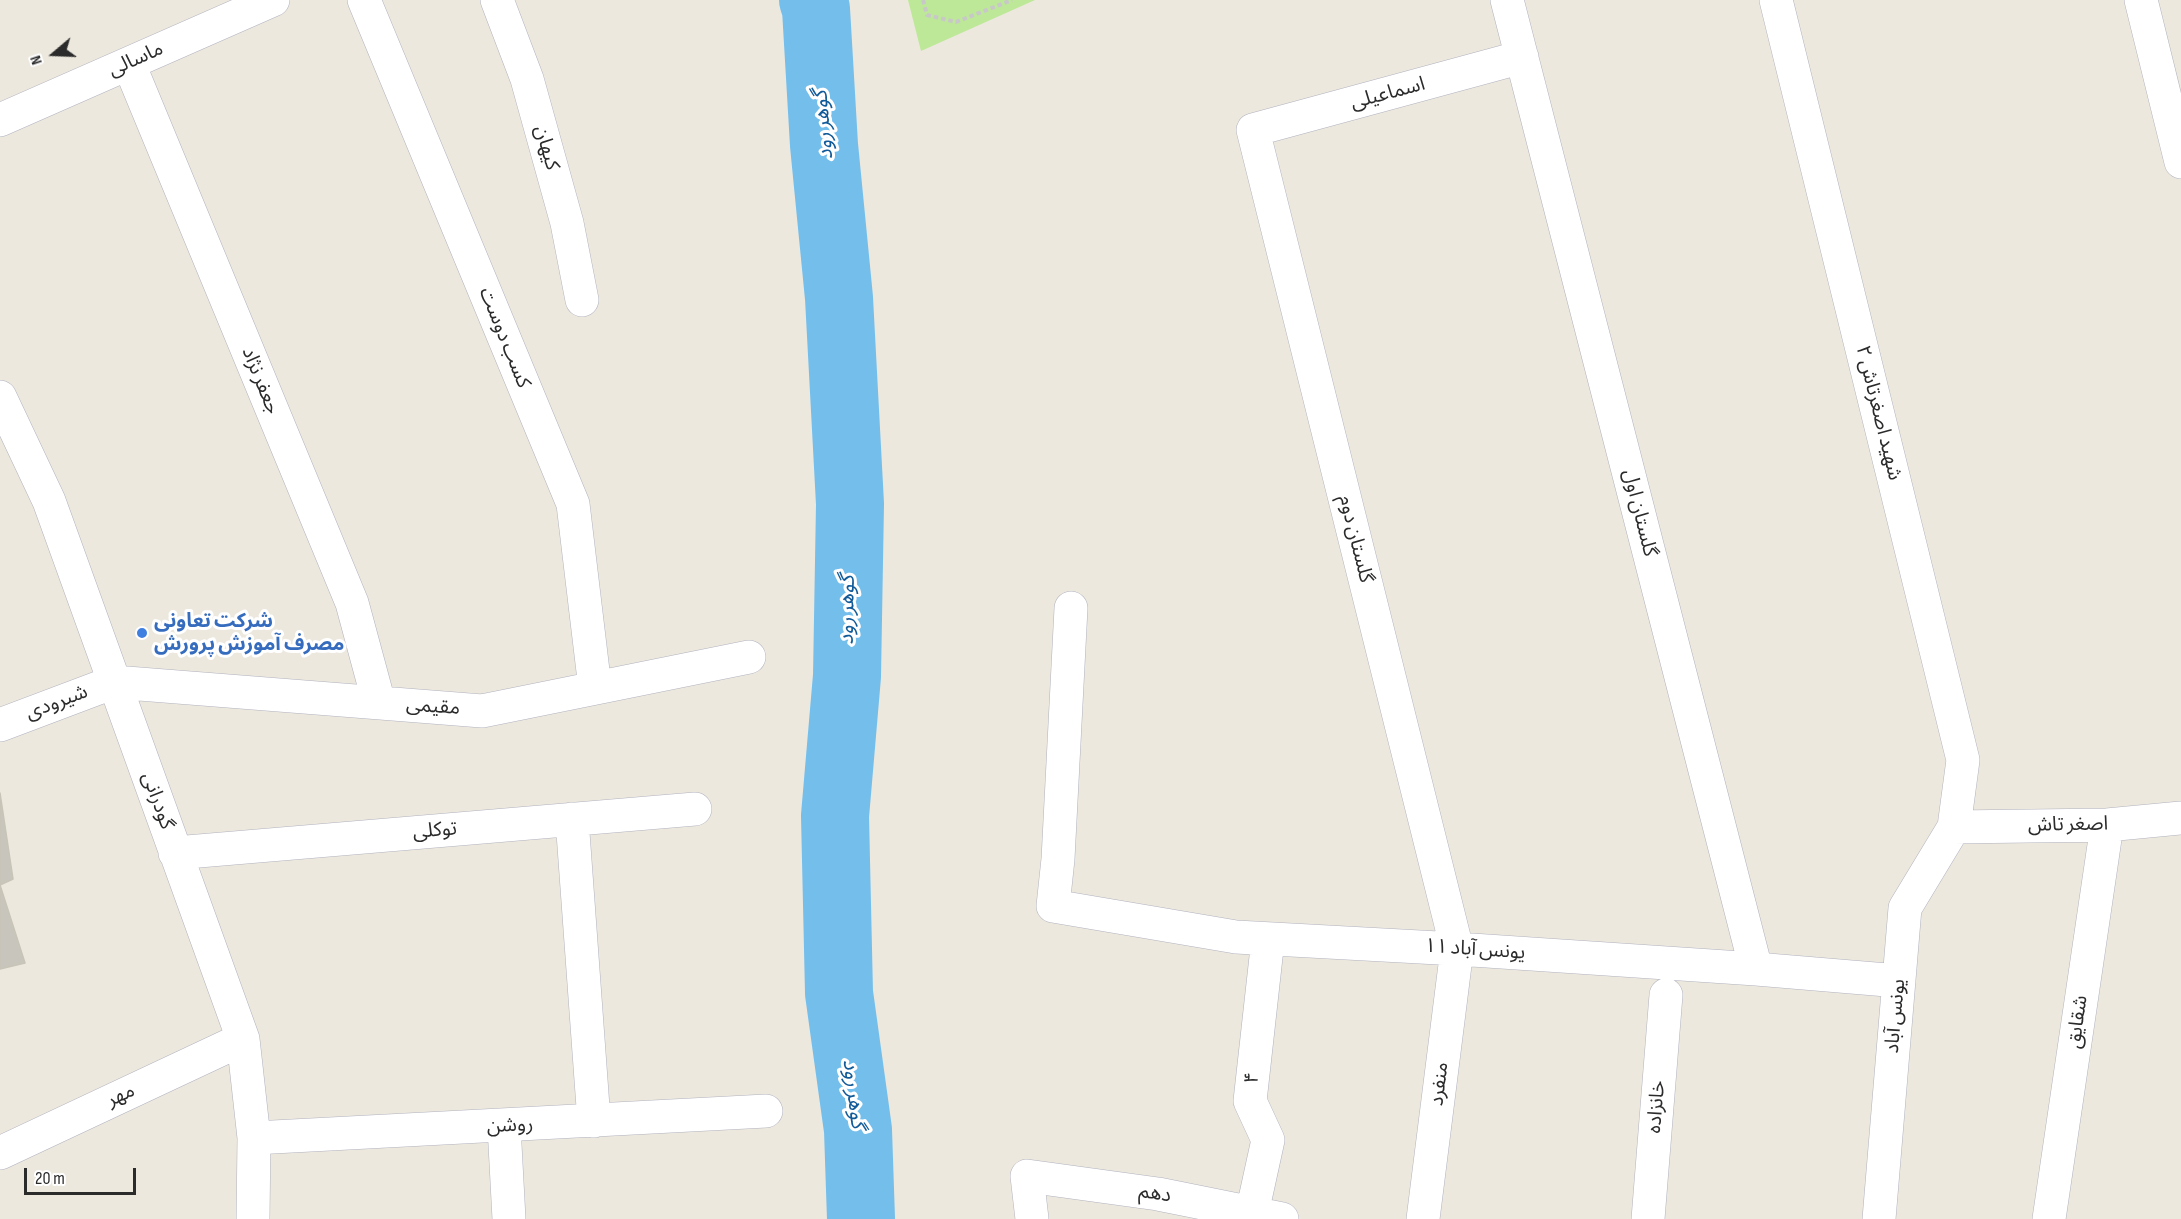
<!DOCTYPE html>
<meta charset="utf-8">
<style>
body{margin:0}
#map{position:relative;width:2181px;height:1219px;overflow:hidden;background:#ece8de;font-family:"Sofia Sans Condensed",sans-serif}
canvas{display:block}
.north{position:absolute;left:24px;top:24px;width:60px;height:60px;-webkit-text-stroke:4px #fff;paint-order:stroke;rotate:251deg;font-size:16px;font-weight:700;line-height:24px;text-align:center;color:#2b2b2b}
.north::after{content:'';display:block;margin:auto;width:21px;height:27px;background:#2b2b2b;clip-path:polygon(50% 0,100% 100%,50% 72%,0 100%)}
.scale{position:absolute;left:24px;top:1168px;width:112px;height:27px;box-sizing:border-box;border:3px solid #2b2b2b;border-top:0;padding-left:8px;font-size:18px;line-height:21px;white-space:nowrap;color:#2b2b2b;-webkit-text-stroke:4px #fff;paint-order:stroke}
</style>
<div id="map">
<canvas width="2181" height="1219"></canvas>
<div class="north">N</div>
<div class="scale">20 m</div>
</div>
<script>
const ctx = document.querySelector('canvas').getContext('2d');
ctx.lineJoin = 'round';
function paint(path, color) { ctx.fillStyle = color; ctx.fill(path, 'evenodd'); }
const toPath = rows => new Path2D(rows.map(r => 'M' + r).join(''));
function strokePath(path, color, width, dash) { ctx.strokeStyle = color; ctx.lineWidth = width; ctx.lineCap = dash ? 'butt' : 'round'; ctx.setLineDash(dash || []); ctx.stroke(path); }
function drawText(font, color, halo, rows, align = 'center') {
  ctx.font = font + ' "Sofia Sans Condensed","Noto Sans Arabic",sans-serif'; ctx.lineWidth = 6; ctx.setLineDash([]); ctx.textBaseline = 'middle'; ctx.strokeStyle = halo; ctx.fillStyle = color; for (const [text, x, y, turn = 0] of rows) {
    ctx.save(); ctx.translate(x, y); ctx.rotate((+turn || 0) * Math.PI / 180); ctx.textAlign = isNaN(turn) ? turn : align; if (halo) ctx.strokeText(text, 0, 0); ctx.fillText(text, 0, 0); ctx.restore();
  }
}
paint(toPath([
 [908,0,1035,0,921,51]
]), '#bde898');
strokePath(toPath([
 [813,0,816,9,824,145,839,298,850,504,847,676,835,816,839,993,858,1130,861,1219]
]), '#74beeb', 68);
const building = toPath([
 [0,793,13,879,0,885,0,793],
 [0,885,25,963,0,969,0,885]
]);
paint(building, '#c8c6bc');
strokePath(building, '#c8c4b7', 1.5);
const street = toPath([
 [364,0,573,504,595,688],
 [497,0,527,79,567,223,582,300],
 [1507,0,1756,969],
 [1776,0,1963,760,1954,827,1905,908,1879,1219],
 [129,64,352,603,379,703],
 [0,120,273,0],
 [0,397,49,501,243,1039,254,1138,253,1219],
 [1071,608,1058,859,1053,906,1236,937,1457,949,1756,969,1899,981],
 [0,725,114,682,482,711,749,657],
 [572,819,594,1121],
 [1954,827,2107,825,2181,818],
 [175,853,695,809],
 [504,1126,509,1219],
 [254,1138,766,1111],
 [0,1153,243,1039],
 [1252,1213,1268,1140,1250,1101,1268,939],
 [1032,1219,1027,1176,1158,1194,1282,1219],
 [1423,1219,1457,949,1253,130,1522,57],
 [1648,1219,1666,995],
 [2049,1219,2107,825]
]);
const secondary = toPath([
 [2141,0,2181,162]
]);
strokePath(street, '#b1b2be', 34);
strokePath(secondary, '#b1b2be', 34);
strokePath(toPath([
 [923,0,927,15,956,22,1012,0]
]), '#c8c8c8', 4, [4.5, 3]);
strokePath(street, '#fff', 33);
strokePath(secondary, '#fff', 33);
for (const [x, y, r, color] of [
 [142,633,6,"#3f7fe0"]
]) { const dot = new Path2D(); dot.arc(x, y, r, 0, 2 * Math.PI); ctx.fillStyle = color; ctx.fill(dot); strokePath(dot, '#fff', 2); }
drawText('20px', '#2b2b2b', '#fff', [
 ["ماسالی",136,60,-24],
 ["اسماعیلی",1388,94,-15],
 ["کیهان",546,148,74],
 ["کسب دوست",504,338,68],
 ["جعفر نژاد",260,381,68],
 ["شهید اصغرتاش ۲",1878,413,76],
 ["گلستان اول",1639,513,76],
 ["گلستان دوم",1355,539,76],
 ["شیرودی",57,703,-21],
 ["مقیمی",433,707,4],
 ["گودرانی",157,801,70],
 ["اصغر تاش",2068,825,-1],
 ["توکلی",435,831,-5],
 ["یونس آباد ۱۱",1475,950,4],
 ["یونس آباد",1896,1016,-85],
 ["شقایق",2078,1022,-82],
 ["۴",1253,1078,-84],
 ["منفرد",1440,1084,-83],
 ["مهر",121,1096,-25],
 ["خانزاده",1657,1107,-85],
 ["روشن",510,1126,-3],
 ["دهم",1155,1194,9]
]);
drawText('bold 20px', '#366cbe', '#fff', [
 ["شرکت تعاونی",154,622],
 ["مصرف آموزش پرورش",154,645]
], 'left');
drawText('italic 21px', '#125b99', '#fff', [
 ["گوهر رود",824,125,-95],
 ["گوهر رود",848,610,-89],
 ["گوهر رود",853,1094,83]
]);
</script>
